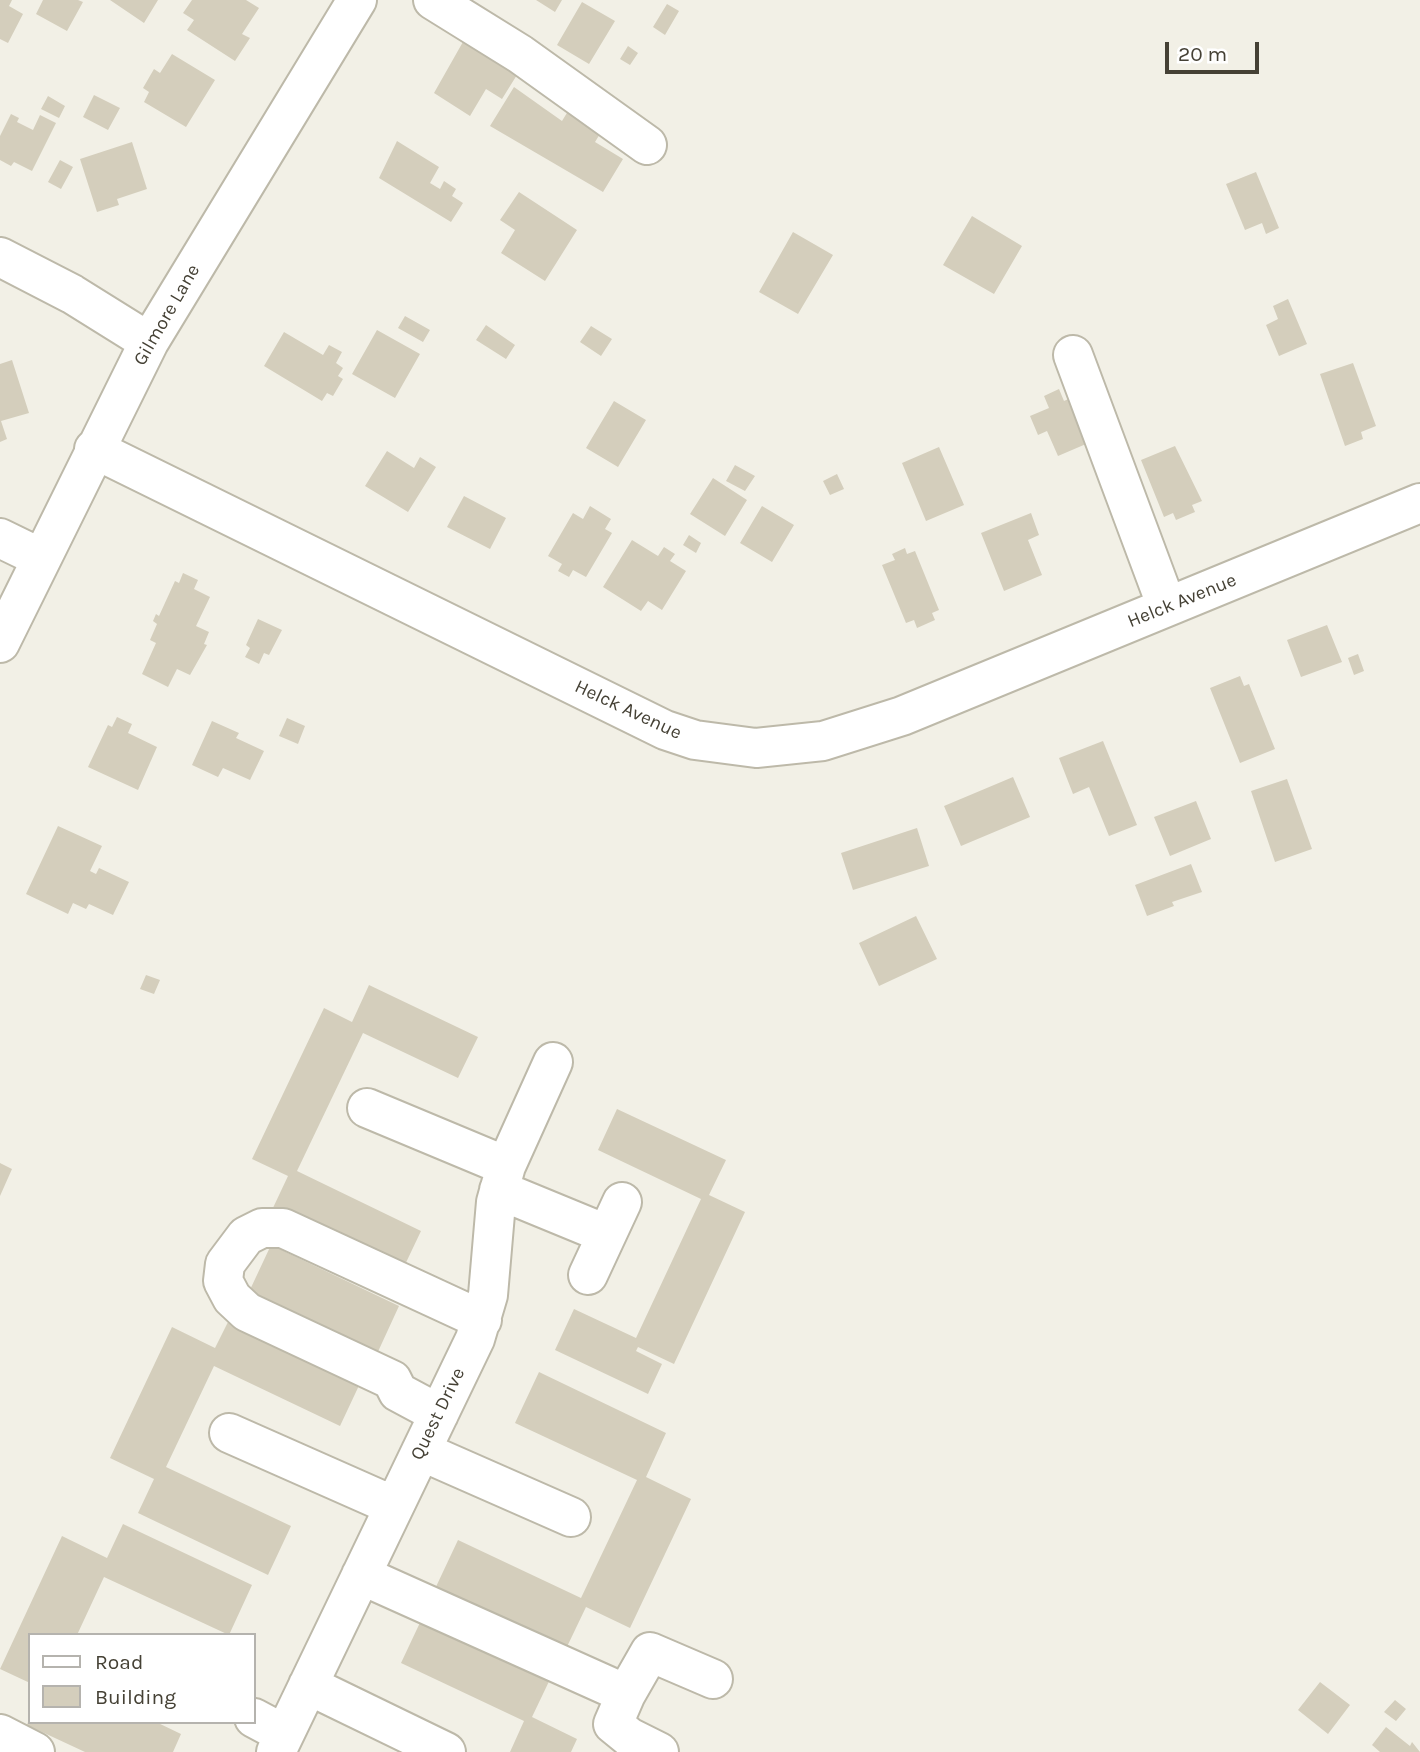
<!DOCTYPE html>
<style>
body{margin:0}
#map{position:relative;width:1420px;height:1752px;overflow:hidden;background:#f2f0e6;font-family:Karla,sans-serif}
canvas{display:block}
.legend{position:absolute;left:28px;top:1633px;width:228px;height:91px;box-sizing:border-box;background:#fff;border:2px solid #b5b3ae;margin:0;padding:9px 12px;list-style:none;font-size:21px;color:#454135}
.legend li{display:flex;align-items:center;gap:14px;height:35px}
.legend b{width:35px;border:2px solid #b5b3ae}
.scale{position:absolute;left:1165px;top:42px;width:94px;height:32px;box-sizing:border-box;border:4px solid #454135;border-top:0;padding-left:9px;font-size:21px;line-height:24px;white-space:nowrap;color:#454135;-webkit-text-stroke:5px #fff;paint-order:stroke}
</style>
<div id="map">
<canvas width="1420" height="1752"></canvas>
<ul class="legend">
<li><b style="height:9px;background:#fff"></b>Road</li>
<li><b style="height:19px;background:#d4cebc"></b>Building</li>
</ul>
<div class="scale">20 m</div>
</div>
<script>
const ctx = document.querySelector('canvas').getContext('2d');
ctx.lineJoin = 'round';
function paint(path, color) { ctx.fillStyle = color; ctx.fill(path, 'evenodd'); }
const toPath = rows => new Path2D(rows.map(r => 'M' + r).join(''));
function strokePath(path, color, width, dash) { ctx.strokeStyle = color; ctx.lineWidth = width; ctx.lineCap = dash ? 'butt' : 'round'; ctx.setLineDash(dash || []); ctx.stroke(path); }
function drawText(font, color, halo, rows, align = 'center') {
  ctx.font = font + ' Karla,sans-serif'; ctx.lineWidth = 5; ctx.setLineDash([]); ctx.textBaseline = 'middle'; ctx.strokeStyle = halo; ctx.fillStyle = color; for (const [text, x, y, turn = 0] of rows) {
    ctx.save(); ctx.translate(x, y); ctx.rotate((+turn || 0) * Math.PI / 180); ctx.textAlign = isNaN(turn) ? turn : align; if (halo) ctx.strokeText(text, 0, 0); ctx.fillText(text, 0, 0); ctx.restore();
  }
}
paint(toPath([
 [0,0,12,0,9,6,23,14,8,43,0,39],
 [43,0,78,0,83,2,67,31,36,14],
 [110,0,158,0,144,23],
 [192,0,246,0,259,8,242,34,250,38,235,61,187,30,194,20,183,13],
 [536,0,562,0,555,12],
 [582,2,615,21,589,64,557,45],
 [667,4,679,11,665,35,653,27],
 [468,33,520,70,502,99,486,89,470,116,434,93],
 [628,46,638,53,630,65,620,59],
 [172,54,215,80,186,127,144,102,149,92,143,88,154,69,160,73],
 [514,87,562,121,573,103,606,124,595,142,623,159,603,192,490,126],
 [94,95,120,108,108,130,83,117],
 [48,96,65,106,59,118,41,109],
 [11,114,19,118,17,122,33,130,40,115,56,123,32,171,14,162,11,166,0,160,0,136],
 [397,141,439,167,430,183,440,189,444,181,456,189,452,196,463,203,451,222,379,178],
 [132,142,147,189,117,199,119,205,97,212,80,159],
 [60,160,73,167,61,189,48,182],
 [1256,172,1279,228,1266,234,1262,223,1245,230,1226,184],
 [519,192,577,230,545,281,501,253,515,230,500,220],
 [972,216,1022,246,994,294,943,265],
 [793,232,833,255,798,314,759,292],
 [1288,299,1307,344,1279,356,1266,325,1278,319,1273,306],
 [405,316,430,330,423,342,398,328],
 [486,325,515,345,506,359,476,340],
 [591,326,612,339,601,356,580,342],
 [377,330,420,354,395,398,352,374],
 [284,332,323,355,329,345,342,352,336,363,343,368,338,376,343,379,333,396,327,393,322,401,264,366],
 [12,360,29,413,1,421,7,439,0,442,0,364],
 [1353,363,1376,426,1361,432,1363,439,1345,446,1320,374],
 [1059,389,1064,401,1073,397,1093,441,1058,456,1047,431,1038,435,1030,416,1049,408,1044,396],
 [614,401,646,420,618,467,586,448],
 [1175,446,1202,501,1192,505,1195,512,1176,520,1173,513,1164,517,1141,460],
 [939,447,964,505,926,521,902,463],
 [387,451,414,468,420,457,436,467,408,512,365,486],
 [735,465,755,476,745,491,726,481],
 [837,474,844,489,830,495,823,481],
 [713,478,747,500,725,536,690,514],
 [464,496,506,518,490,549,447,527],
 [590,506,611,519,605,529,612,533,586,577,573,570,569,577,558,571,562,564,548,556,573,513,583,519],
 [762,506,794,525,772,562,740,543],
 [1031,513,1039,535,1028,540,1042,575,1004,591,981,533],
 [689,535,701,543,696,553,683,545],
 [632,540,658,556,664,547,675,554,670,561,686,571,662,610,648,601,641,611,603,587],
 [905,548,907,554,915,551,939,610,932,613,935,620,917,628,914,620,906,623,882,565,895,560,892,554],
 [183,573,198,580,194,589,210,597,196,626,209,632,204,644,207,645,190,675,177,669,168,687,142,674,156,643,150,640,157,624,153,621,156,614,159,616,175,581,179,583],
 [258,619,282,630,269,655,264,653,259,664,245,657,250,648,246,645],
 [1327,625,1342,662,1301,677,1287,640],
 [1358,654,1364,671,1354,675,1348,658],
 [1240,676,1244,686,1249,684,1275,749,1240,763,1210,688],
 [117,717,132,724,128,733,157,747,138,790,88,767,108,725,112,727],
 [287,718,305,726,298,744,279,736],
 [212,721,239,733,236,738,264,751,250,780,223,768,218,777,192,765],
 [1103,741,1137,825,1109,836,1089,787,1073,794,1059,758],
 [1013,777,1030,817,961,846,944,806],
 [1287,779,1312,849,1275,862,1251,791],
 [1196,801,1211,839,1170,856,1154,817],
 [58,826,102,846,90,871,96,874,99,868,129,882,113,915,89,904,86,909,73,903,68,914,26,894],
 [917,828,929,866,853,890,841,853],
 [1191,864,1202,892,1172,902,1174,906,1147,916,1135,885],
 [916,916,937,959,879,986,859,943],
 [146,975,160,980,154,994,140,989],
 [369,985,478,1037,458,1078,363,1033,297,1171,421,1231,402,1271,272,1210,288,1176,252,1159,324,1008,352,1022],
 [617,1109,726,1160,709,1195,745,1212,674,1364,638,1347,636,1351,662,1364,648,1394,555,1350,574,1309,636,1338,701,1199,598,1150],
 [0,1163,12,1169,0,1196],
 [271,1245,399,1306,376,1356,248,1294],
 [232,1314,363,1377,340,1426,214,1366,166,1467,291,1526,268,1575,138,1513,154,1479,110,1458,172,1327,215,1348],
 [539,1372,666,1433,646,1477,691,1499,630,1628,586,1607,564,1653,434,1591,458,1540,581,1598,637,1480,515,1423],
 [123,1524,252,1585,229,1635,104,1577,77,1635,30,1635,30,1683,0,1669,62,1536,107,1558],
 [425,1612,553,1673,532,1717,577,1739,571,1752,510,1752,524,1721,401,1663],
 [1320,1682,1350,1705,1328,1734,1298,1710],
 [1395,1700,1406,1709,1396,1721,1384,1712],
 [28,1722,156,1722,181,1734,173,1752,85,1752,27,1725],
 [1386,1727,1410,1746,1412,1742,1420,1752,1380,1752,1372,1745]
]), '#d4cebc');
const minor = toPath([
 [433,0,520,54,647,145],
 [0,257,72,294,149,342],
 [1073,355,1167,607],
 [94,449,665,730,695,740,756,748,823,741,902,716,1420,503],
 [0,538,41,558],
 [0,643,149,342,357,0],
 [367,1108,506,1166],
 [499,1190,606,1234],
 [588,1275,622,1202],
 [439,1414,398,1392,392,1380,247,1312,232,1298,223,1281,225,1264,246,1236,262,1228,283,1228,482,1320],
 [229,1433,394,1506],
 [421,1451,571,1517],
 [361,1575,626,1694,650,1652,713,1679],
 [308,1685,446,1752],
 [626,1694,613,1724,629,1737,659,1752],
 [254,1718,284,1734],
 [0,1734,35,1752],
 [276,1752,475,1339,488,1295,496,1202,506,1166,553,1062]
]);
strokePath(minor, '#bdb9a9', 42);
strokePath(minor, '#fff', 38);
drawText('19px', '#454135', '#fff', [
 ["Gilmore Lane",167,315,-60],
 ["Helck Avenue",1182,601,-22],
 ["Helck Avenue",628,710,25],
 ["Quest Drive",438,1414,-64]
]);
</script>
